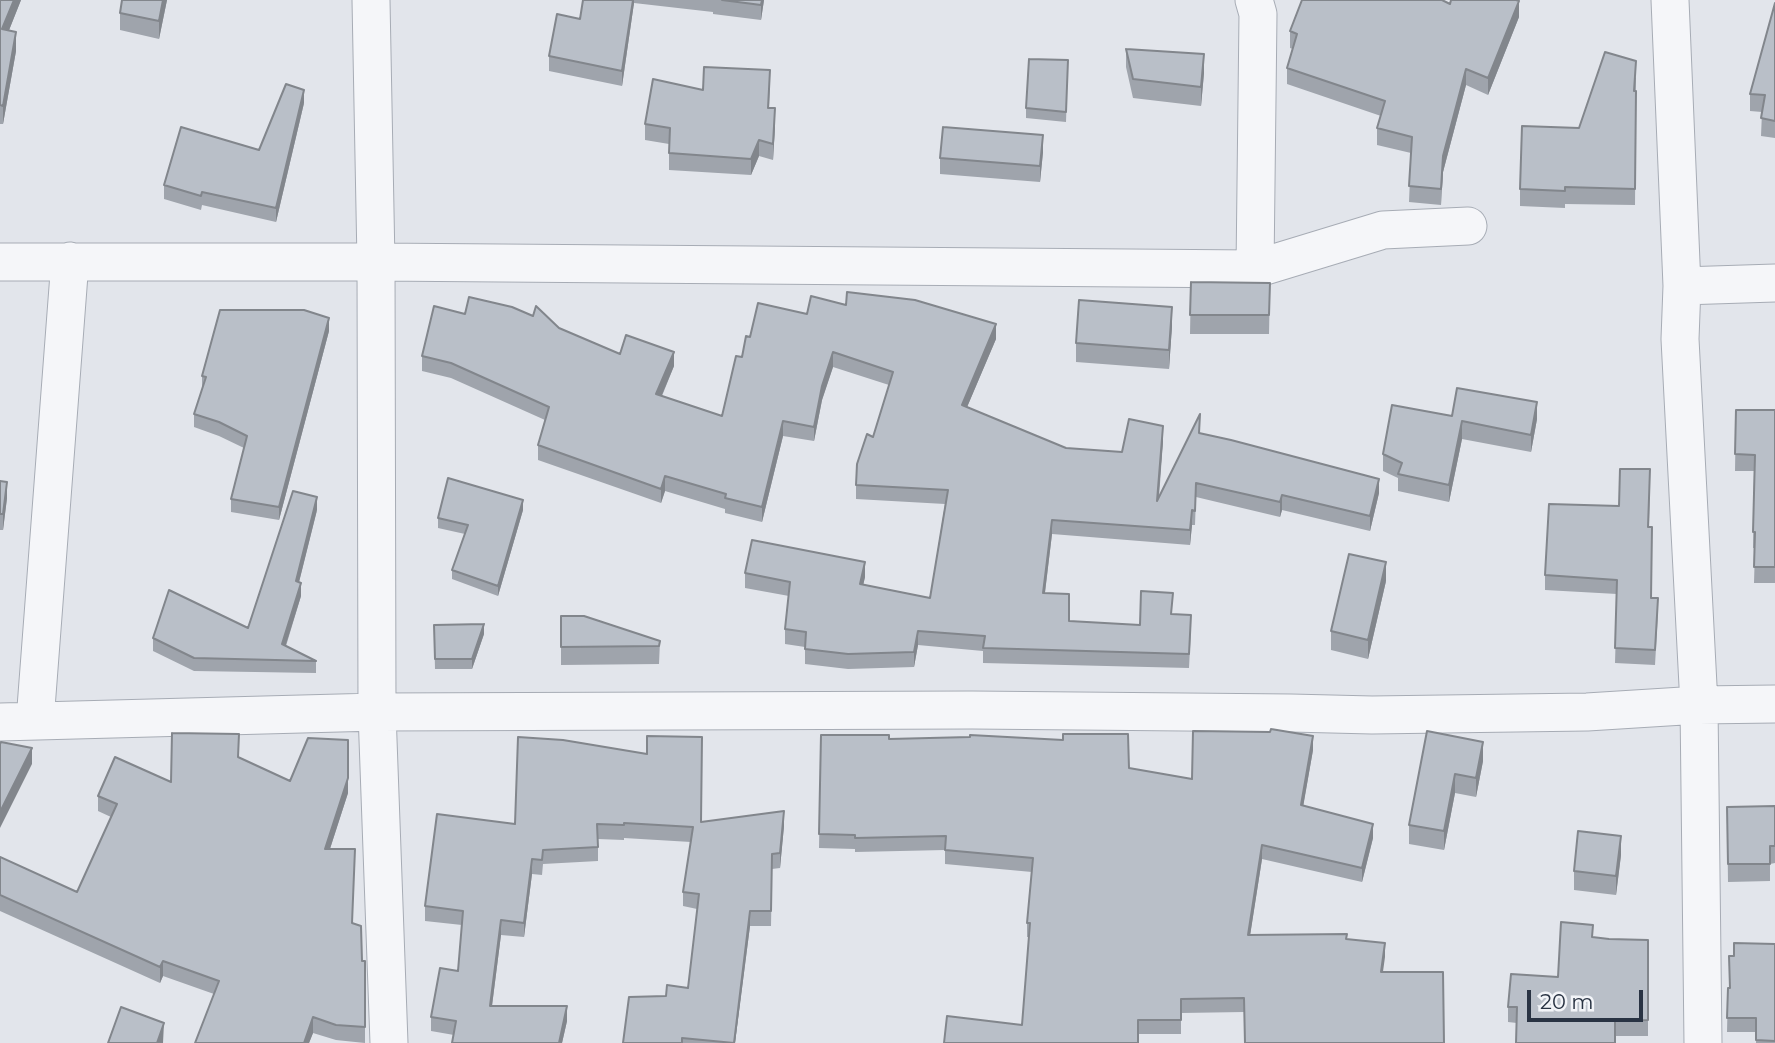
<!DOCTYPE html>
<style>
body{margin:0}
#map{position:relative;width:1775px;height:1043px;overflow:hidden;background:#e2e5eb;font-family:Montserrat,sans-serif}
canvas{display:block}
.scale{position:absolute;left:1527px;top:990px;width:116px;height:32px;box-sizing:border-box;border:4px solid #293343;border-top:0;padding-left:9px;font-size:21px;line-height:24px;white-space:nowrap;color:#293343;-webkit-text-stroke:5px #f2f4f8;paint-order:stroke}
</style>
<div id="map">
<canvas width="1775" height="1043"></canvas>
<div class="scale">20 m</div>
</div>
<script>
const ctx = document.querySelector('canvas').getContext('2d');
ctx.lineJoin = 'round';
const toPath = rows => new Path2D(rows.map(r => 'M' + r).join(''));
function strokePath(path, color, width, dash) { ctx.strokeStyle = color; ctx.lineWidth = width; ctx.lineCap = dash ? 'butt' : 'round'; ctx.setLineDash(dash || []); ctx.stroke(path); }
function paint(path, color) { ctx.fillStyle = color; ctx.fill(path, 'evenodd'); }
const street = toPath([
 [371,0,376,262,377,712,389,1043],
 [1670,0,1682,286,1680,339,1699,705,1703,1043],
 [0,262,376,262,1255,269,1258,14,1254,0],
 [1255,269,1383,230,1468,226],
 [1682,286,1775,283],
 [35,721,70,261],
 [0,722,377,712,972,710,1291,713,1372,715,1587,712,1699,705,1775,704]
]);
strokePath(street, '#a7acb5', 39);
strokePath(street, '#f5f6f9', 37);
paint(toPath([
 [0,0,21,0,9,30,16,51,3,124,0,124],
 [122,0,167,0,159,39,120,30,120,13],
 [583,0,764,0,761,20,713,14,713,12,634,3,622,86,549,71,549,56,580,19],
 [1775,3,1775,138,1761,136,1762,112,1750,111,1750,94],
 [1450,4,1519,17,1488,95,1466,85,1443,172,1441,205,1409,202,1411,153,1377,145,1377,128,1381,116,1287,84,1287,68,1293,49,1290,48,1290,31],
 [1126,49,1204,73,1201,106,1133,98,1126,67],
 [1068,60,1066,122,1026,118,1026,108],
 [1636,77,1635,205,1565,204,1565,208,1520,206,1520,189,1579,128],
 [770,86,769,108,775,125,773,160,759,156,751,175,669,170,669,144,645,140,645,124,703,90],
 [304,103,276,222,202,205,201,210,164,199,164,185,259,150],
 [1043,152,1040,182,940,174,940,158],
 [1191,282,1270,283,1269,334,1190,334],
 [465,314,559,328,620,354,674,366,662,396,722,416,742,357,750,337,807,314,996,339,967,407,1066,448,1122,452,1163,441,1159,498,1200,434,1379,493,1370,531,1282,510,1280,517,1196,497,1195,525,1192,525,1190,545,1052,534,1045,593,1069,621,1140,625,1172,614,1191,629,1189,668,983,663,983,651,918,645,914,667,848,669,805,664,805,647,785,644,785,629,789,596,745,588,745,573,865,577,863,585,930,598,945,504,856,499,856,485,873,437,889,385,833,367,822,400,814,441,783,436,762,522,725,513,725,509,665,491,661,503,538,460,538,445,545,420,451,378,422,371,422,356],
 [1172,326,1169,369,1076,362,1076,343],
 [329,331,279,520,231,512,231,499,244,448,219,436,194,427,194,414,202,390,202,376],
 [1736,410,1775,410,1775,583,1754,583,1755,548,1753,548,1754,471,1735,471],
 [1452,416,1537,419,1531,452,1462,439,1449,502,1398,491,1398,478,1383,471,1383,454],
 [0,481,7,498,3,530,0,530],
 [1650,484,1649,527,1651,598,1658,613,1655,665,1615,663,1617,594,1545,590,1545,575,1619,506],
 [317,510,299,582,301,596,286,646,316,661,316,673,194,671,153,651,153,638,248,628],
 [523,510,498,596,452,579,452,570,465,534,438,528,438,518],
 [1386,581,1368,659,1331,650,1331,631],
 [561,616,660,641,659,664,561,665],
 [434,625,484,634,472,669,435,669],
 [1427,731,1483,761,1476,797,1455,793,1444,850,1409,844,1409,825],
 [821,735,889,739,1129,768,1192,779,1313,750,1303,806,1373,838,1362,882,1262,859,1250,935,1347,939,1385,957,1244,1012,1181,1013,1181,1034,1138,1034,1022,1025,1029,937,1027,937,1027,923,1032,872,945,864,945,850,855,852,855,849,819,848],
 [238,757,290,781,348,793,330,849,353,924,362,961,365,961,365,1043,336,1040,313,1033,309,1043,195,1043,214,994,163,976,160,983,0,911,0,857,77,892,111,817,98,811,98,796,171,782],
 [1775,806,1775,863,1770,864,1770,881,1728,882,1727,807],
 [701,822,784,826,780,868,772,869,771,926,750,926,735,1043,623,1043,666,996,688,988,697,909,683,906,683,892,691,842,624,838,624,840,598,839,598,861,543,864,542,875,532,874,524,937,501,935,492,1006,567,1021,562,1043,452,1043,454,1035,431,1031,431,1017,458,971,462,925,425,921,425,906,515,824],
 [1621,855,1616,895,1574,890,1574,871],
 [1593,937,1609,939,1648,940,1648,1036,1615,1036,1517,1023,1508,1022,1508,1007,1558,977],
 [1775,944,1775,1043,1756,1043,1756,1032,1727,1032,1728,988,1730,988,1734,956]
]), '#9fa4ac');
paint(toPath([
 [14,0,21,0,2,48,2,29],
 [163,0,167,0,159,39,159,21],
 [633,0,634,0,634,3,622,86,622,71],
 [762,0,764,0,761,20,761,5],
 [1519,1,1519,17,1488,95,1488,78],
 [16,32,16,51,3,124,3,106],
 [1204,54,1204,73,1201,106,1201,87],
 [1466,69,1466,85,1443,172,1441,205,1443,156],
 [304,90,304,103,276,222,276,208],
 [775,108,775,125,773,160,773,144],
 [1043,135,1043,152,1040,182,1040,166],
 [759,140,759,156,751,175,751,159],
 [1172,307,1172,326,1169,369,1169,350],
 [329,318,329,331,279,520,279,507],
 [996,324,996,339,962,419,962,405],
 [674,352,674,366,656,409,656,394],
 [833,352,833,367,822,400,814,441,814,427,822,386],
 [1537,402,1537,419,1531,452,1531,435],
 [783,421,783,436,762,522,762,507],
 [1462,421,1462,439,1449,502,1449,485],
 [1163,426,1163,441,1157,516,1157,501],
 [665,476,665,491,661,503,661,489],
 [1379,479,1379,493,1370,531,1370,516],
 [7,482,7,498,3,530,3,514],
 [1282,495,1282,510,1280,517,1280,502],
 [317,497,317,510,296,594,296,581],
 [523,500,523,510,498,596,498,586],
 [1192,510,1192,525,1190,545,1190,530],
 [1052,520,1052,534,1043,608,1043,593],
 [865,562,865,577,860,599,860,584],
 [1386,562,1386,581,1368,659,1368,640],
 [301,583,301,596,282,657,282,644],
 [484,624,484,634,472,669,472,659],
 [918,631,918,645,914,667,914,652],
 [1313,736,1313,750,1301,819,1301,805],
 [348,740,348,793,325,864,325,849],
 [1483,742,1483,761,1476,797,1476,778],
 [32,748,32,764,0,828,0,812],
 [1455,774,1455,793,1444,850,1444,831],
 [784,811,784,826,780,868,780,853],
 [1373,824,1373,838,1362,882,1362,868],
 [1621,836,1621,855,1616,895,1616,876],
 [1262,845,1262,859,1248,949,1248,935],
 [532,859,532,874,524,937,524,923],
 [750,911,750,926,735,1043,734,1043],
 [501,920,501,935,490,1021,490,1006],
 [1385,943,1385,957,1381,986,1381,972],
 [163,961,163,976,160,983,160,967],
 [567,1006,567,1021,562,1043,559,1043],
 [313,1017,313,1033,309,1043,304,1043],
 [164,1023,163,1043,157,1043]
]), '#82868c');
const building = toPath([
 [0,0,14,0,2,29,16,32,3,106,0,105,0,0],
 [122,0,163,0,159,21,120,13,122,0],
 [583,0,633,0,622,71,549,56,557,14,580,19,583,0],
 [722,0,762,0,761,5,722,0],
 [1302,0,1442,0,1450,4,1451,0,1516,0,1519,1,1488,78,1466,69,1443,156,1441,189,1409,186,1412,137,1377,128,1385,101,1287,68,1297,34,1290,31,1302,0],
 [1775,3,1775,121,1761,118,1765,95,1750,94,1775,3],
 [1126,49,1204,54,1201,87,1133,79,1126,49],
 [1605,52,1636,61,1634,91,1636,91,1635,189,1565,187,1565,191,1520,189,1522,126,1579,128,1605,52],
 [1029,59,1068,60,1066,112,1026,108,1029,59],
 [704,67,770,70,768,108,775,108,773,144,759,140,751,159,669,153,670,128,645,124,653,79,703,90,704,67],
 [286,84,304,90,276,208,202,192,201,196,164,185,181,127,259,150,286,84],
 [943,127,1043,135,1040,166,940,158,943,127],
 [1191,282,1270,283,1269,315,1190,315,1191,282],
 [847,292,915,300,996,324,962,405,1066,448,1122,452,1129,419,1163,426,1157,501,1200,414,1199,433,1231,440,1379,479,1370,516,1282,495,1280,502,1196,483,1195,511,1192,510,1190,530,1052,520,1043,593,1069,594,1069,621,1140,625,1141,591,1173,593,1171,614,1191,615,1189,654,983,648,985,636,918,631,914,652,848,654,805,649,806,632,785,629,790,582,745,573,752,540,865,562,860,584,930,598,948,490,856,485,857,464,867,434,873,437,893,372,833,352,822,386,814,427,783,421,762,507,725,498,726,494,665,476,661,489,538,445,549,407,451,363,422,356,434,306,465,314,469,297,512,307,533,316,536,306,559,328,620,354,626,335,674,352,656,394,722,416,736,356,742,357,746,336,750,337,758,303,807,314,811,296,846,305,847,292],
 [1079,300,1172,307,1169,350,1076,343,1079,300],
 [220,310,304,310,329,318,279,507,231,499,247,436,219,422,194,414,206,377,202,376,220,310],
 [1457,388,1537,402,1531,435,1462,421,1449,485,1398,474,1402,463,1383,454,1392,405,1452,416,1457,388],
 [1736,410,1775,410,1775,567,1754,567,1755,532,1753,532,1755,455,1735,454,1736,410],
 [1620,469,1650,469,1648,527,1652,527,1651,598,1658,598,1655,650,1615,648,1617,580,1545,575,1549,504,1619,506,1620,469],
 [448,478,523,500,498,586,452,570,468,525,438,518,448,478],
 [0,481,7,482,3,514,0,514,0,481],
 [293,491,317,497,296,581,301,583,282,644,316,661,194,658,153,638,169,590,248,628,293,491],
 [1349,554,1386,562,1368,640,1331,631,1349,554],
 [561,616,584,616,660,641,659,646,561,647,561,616],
 [484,624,472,659,435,659,434,625,484,624],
 [1271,729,1313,736,1301,805,1373,824,1362,868,1262,845,1248,935,1347,934,1346,939,1385,943,1381,972,1443,972,1444,1043,1245,1043,1244,998,1181,999,1181,1020,1138,1020,1138,1043,944,1043,947,1016,1022,1025,1030,923,1027,923,1033,858,945,850,946,836,855,838,855,835,819,834,821,735,889,735,889,739,970,737,970,735,1063,740,1063,734,1128,734,1129,768,1192,779,1193,731,1270,732,1271,729],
 [1427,731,1483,742,1476,778,1455,774,1444,831,1409,825,1427,731],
 [172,733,239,734,238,757,290,781,308,738,348,740,348,778,325,849,355,849,352,923,361,926,362,961,365,961,365,1027,336,1025,313,1017,304,1043,195,1043,219,981,163,961,160,967,0,895,0,857,77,892,117,804,98,796,115,757,171,782,172,733],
 [647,736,702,737,701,822,784,811,780,853,772,854,771,911,750,911,734,1043,682,1038,682,1043,623,1043,629,997,666,996,667,985,688,988,699,894,683,892,693,827,624,823,624,825,597,824,598,847,543,850,542,860,532,859,524,923,501,920,490,1006,567,1006,559,1043,452,1043,456,1021,431,1017,440,968,458,971,463,911,425,906,437,814,515,824,518,737,563,740,647,754,647,736],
 [1,742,32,748,0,812,0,744,1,742],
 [1775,806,1775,846,1770,846,1770,864,1728,864,1727,807,1775,806],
 [1578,831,1621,836,1616,876,1574,871,1578,831],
 [1561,922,1593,925,1592,937,1609,939,1648,940,1648,1020,1615,1021,1615,1043,1516,1043,1517,1007,1508,1007,1511,974,1558,977,1561,922],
 [1734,943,1775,944,1775,1041,1756,1040,1756,1018,1727,1018,1728,988,1730,988,1729,956,1734,956,1734,943],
 [121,1007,164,1023,157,1043,108,1043,121,1007]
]);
paint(building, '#b9bfc8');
strokePath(building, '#82868c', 2);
</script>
